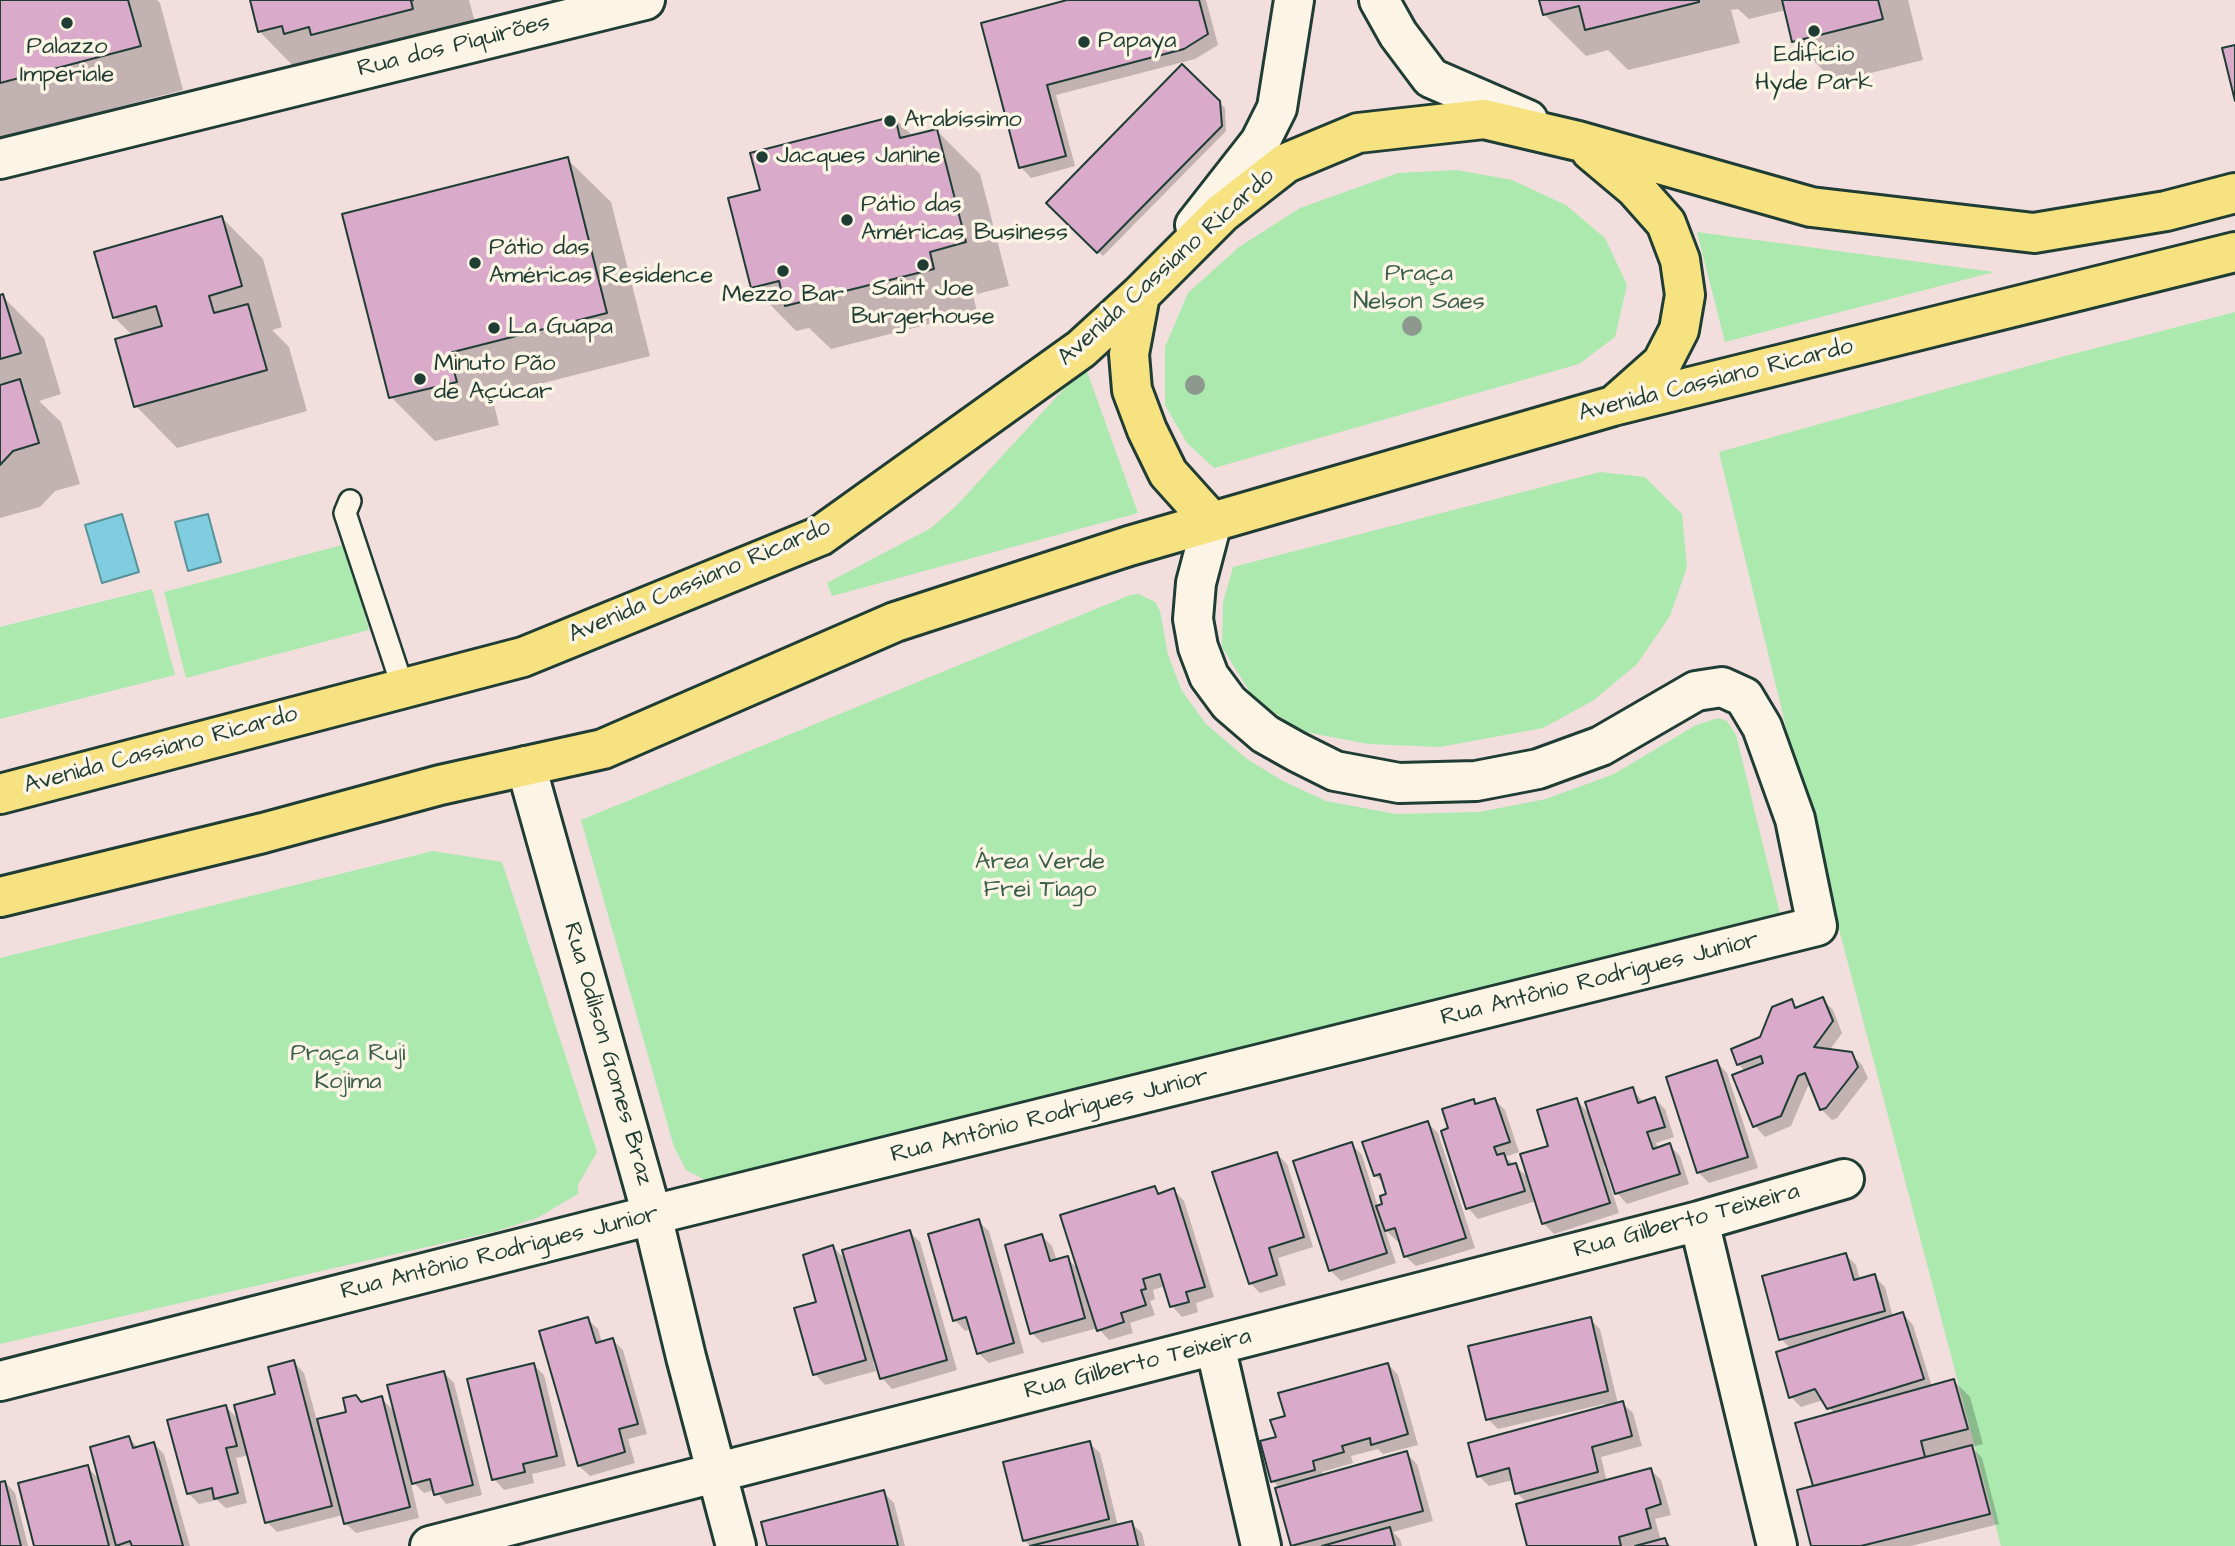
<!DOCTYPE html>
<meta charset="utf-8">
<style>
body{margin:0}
canvas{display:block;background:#f2dedd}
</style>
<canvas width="2235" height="1546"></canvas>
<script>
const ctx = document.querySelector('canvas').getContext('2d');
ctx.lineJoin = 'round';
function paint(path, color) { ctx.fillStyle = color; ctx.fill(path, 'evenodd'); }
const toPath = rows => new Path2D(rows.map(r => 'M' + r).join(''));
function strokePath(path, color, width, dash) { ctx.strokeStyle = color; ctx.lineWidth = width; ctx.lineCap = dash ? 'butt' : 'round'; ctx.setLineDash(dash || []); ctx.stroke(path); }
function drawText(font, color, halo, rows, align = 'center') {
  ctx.font = font + ' "Architects Daughter",sans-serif'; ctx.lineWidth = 7; ctx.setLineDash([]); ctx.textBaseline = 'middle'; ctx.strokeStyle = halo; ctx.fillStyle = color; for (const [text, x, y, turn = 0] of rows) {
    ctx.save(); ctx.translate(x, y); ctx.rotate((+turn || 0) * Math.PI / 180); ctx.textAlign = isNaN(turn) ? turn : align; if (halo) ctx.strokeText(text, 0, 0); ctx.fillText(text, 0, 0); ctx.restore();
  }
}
paint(toPath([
 [1457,170,1512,180,1566,205,1605,238,1627,285,1615,337,1579,364,1214,468,1187,443,1165,405,1165,347,1188,293,1239,247,1300,208,1398,173],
 [1697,232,1994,272,1725,342],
 [2235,312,2235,1546,2001,1546,1787,731,1719,452,2046,361],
 [1085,366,1138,513,832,596,827,583,931,528,957,505],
 [1600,472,1645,477,1682,514,1687,567,1670,616,1637,664,1594,700,1543,728,1440,747,1368,744,1300,731,1253,697,1222,647,1223,603,1233,567],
 [346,544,369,630,186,678,164,592],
 [152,589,175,675,0,719,0,627],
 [1139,594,1155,602,1160,611,1168,655,1182,691,1206,724,1247,759,1283,781,1326,801,1396,814,1479,812,1546,799,1614,774,1696,725,1718,718,1727,721,1736,735,1783,926,713,1184,686,1170,674,1147,581,820,1130,595],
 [433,851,502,862,597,1152,578,1185,578,1194,537,1218,497,1231,0,1344,0,958]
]), '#abe9af');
const water = toPath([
 [122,514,139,572,102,583,85,525,122,514],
 [208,514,221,562,188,571,175,522,208,514]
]);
paint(water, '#7fcdde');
strokePath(water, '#59939a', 2);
paint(toPath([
 [0,0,157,0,160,3,183,90,0,138],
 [251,0,469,0,478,34,300,73,259,31],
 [1074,0,1206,0,1218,45,1195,59,1056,95,1075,166,1031,178,1021,167,983,24],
 [1541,0,1908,0,1923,60,1835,82,1794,41,1786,10,1749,19,1738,9,1731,10,1740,43,1628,70,1608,50,1586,56,1544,14],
 [1182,66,1225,108,1226,131,1103,256,1049,203],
 [894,118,913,136,936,130,980,174,1009,286,973,295,977,312,831,349,809,328,796,331,753,287],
 [567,159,611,202,650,356,492,396,499,425,435,441,391,397],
 [222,218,263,259,282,327,272,330,289,347,307,411,177,448,136,406,133,336,114,317],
 [2,296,44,338,61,394,39,401,61,422,80,484,55,491,40,507,0,518,0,297],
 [1822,999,1833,1010,1842,1033,1829,1051,1851,1054,1862,1065,1868,1078,1837,1118,1832,1120,1821,1109,1811,1084,1808,1086,1791,1126,1765,1137,1755,1126,1746,1072,1738,1064,1791,1001,1799,1009],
 [1717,1062,1727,1073,1758,1168,1709,1183,1698,1172],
 [1632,1089,1644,1103,1655,1099,1665,1109,1674,1137,1656,1143,1658,1149,1669,1145,1680,1156,1689,1184,1627,1204,1617,1193,1608,1165,1604,1166,1619,1213,1554,1234,1543,1223,1536,1201,1478,1219,1468,1208,1450,1129,1473,1100,1478,1105,1495,1100,1505,1110,1519,1152,1505,1157,1529,1178,1576,1100,1591,1115],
 [1428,1123,1438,1133,1475,1248,1416,1266,1405,1256,1400,1240,1397,1241,1385,1230,1396,1263,1341,1281,1330,1270,1351,1144,1362,1155,1378,1207,1385,1205,1389,1195,1385,1185,1375,1175],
 [1277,1154,1287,1164,1313,1247,1278,1258,1286,1285,1260,1293,1250,1283],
 [1154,1188,1161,1194,1174,1190,1184,1201,1214,1297,1196,1303,1198,1312,1182,1317,1172,1306,1165,1286,1153,1290,1155,1299,1150,1301,1155,1315,1130,1323,1133,1333,1109,1340,1098,1328,1042,1343,1032,1333,1042,1236,1052,1246,1057,1261,1067,1258,1080,1271],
 [978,1221,989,1231,1024,1353,989,1363,978,1353,971,1329,965,1331,955,1320],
 [910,1232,920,1242,957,1370,892,1389,882,1378,877,1361,873,1362,876,1371,825,1385,815,1374,833,1247,848,1262],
 [1846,1255,1856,1265,1860,1280,1874,1276,1885,1287,1893,1317,1903,1314,1913,1325,1932,1387,1954,1381,1970,1397,1983,1444,1972,1447,1982,1458,1999,1524,1911,1546,1813,1546,1816,1487,1835,1414,1823,1400,1801,1407,1791,1397,1791,1349,1781,1339],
 [587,1319,598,1329,602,1343,613,1340,623,1350,647,1434,628,1439,635,1463,590,1476,579,1466],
 [1590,1319,1600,1329,1618,1404,1622,1403,1633,1413,1642,1446,1601,1457,1607,1482,1651,1470,1661,1480,1671,1515,1655,1519,1661,1541,1665,1540,1671,1546,1529,1546,1527,1503,1517,1493,1513,1480,1489,1486,1479,1476,1605,1407,1604,1404,1498,1429,1488,1419],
 [294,1362,304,1373,317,1421,348,1413,363,1404,381,1398,395,1412,444,1373,454,1383,482,1495,446,1504,435,1490,424,1493,410,1479,419,1518,356,1533,345,1523,343,1515,277,1532,267,1522,249,1455,236,1458,247,1503,226,1508,217,1500,199,1504,189,1494,226,1407,240,1421,277,1395],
 [1388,1364,1398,1375,1418,1445,1383,1454,1378,1449,1351,1456,1353,1463,1322,1472,1324,1476,1406,1453,1417,1464,1433,1521,1393,1532,1400,1539,1402,1546,1293,1546,1277,1489,1280,1488,1273,1481,1278,1438,1287,1417],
 [534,1365,544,1375,566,1466,532,1474,534,1483,504,1490,494,1479],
 [129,1438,138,1448,154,1444,164,1454,190,1546,119,1546,115,1541,116,1546,36,1546,87,1467,100,1480],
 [1089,1443,1100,1453,1118,1526,1131,1523,1142,1533,1145,1546,1030,1546,1024,1540],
 [5,1482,15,1493,28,1546,0,1546,0,1484],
 [883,1492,894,1503,905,1546,769,1546]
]), '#0003');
const building = toPath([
 [0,0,128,0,141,46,0,83,0,0],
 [250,0,413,0,411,1,413,9,311,35,309,27,284,34,282,26,258,32,250,0],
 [1067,0,1199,0,1208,34,1184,49,1047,85,1066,156,1019,168,981,23,1067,0],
 [1539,0,1699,0,1699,2,1585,30,1579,6,1543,15,1539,0],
 [1782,0,1878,0,1883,19,1792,42,1782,0],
 [2235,45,2235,101,2222,48,2235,45],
 [1182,64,1220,101,1222,126,1097,253,1046,203,1182,64],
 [895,116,900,138,937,129,966,242,930,252,934,269,785,306,779,281,751,288,728,198,760,190,750,153,895,116],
 [568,157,607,313,449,353,457,382,389,398,342,214,568,157],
 [222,216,242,286,209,296,214,313,248,304,267,370,134,407,115,339,162,326,156,306,113,318,94,252,222,216],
 [3,294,21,353,0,359,0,295,3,294],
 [20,379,39,443,13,451,0,465,0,385,20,379],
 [1823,997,1833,1021,1814,1047,1852,1052,1858,1067,1826,1108,1820,1110,1805,1073,1798,1076,1781,1116,1753,1127,1732,1075,1763,1063,1761,1056,1737,1065,1731,1049,1760,1037,1772,1007,1792,999,1795,1008,1823,997],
 [1717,1060,1748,1157,1697,1173,1666,1077,1717,1060],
 [1633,1087,1638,1103,1655,1097,1665,1127,1647,1132,1653,1149,1670,1143,1680,1174,1615,1194,1585,1102,1633,1087],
 [1495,1098,1510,1142,1494,1147,1497,1155,1504,1153,1508,1165,1516,1163,1525,1191,1466,1209,1441,1131,1448,1128,1442,1109,1474,1099,1475,1104,1495,1098],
 [1577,1098,1610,1203,1542,1224,1520,1154,1548,1146,1537,1110,1577,1098],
 [1428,1121,1466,1238,1404,1257,1395,1228,1385,1231,1376,1206,1382,1204,1380,1196,1386,1194,1380,1174,1374,1176,1362,1142,1428,1121],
 [1352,1142,1387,1253,1329,1271,1293,1161,1352,1142],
 [1277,1152,1304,1237,1269,1248,1277,1275,1249,1284,1212,1172,1277,1152],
 [1155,1186,1158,1194,1174,1188,1205,1287,1186,1292,1189,1302,1170,1307,1160,1274,1143,1279,1146,1289,1141,1290,1146,1305,1121,1313,1124,1322,1097,1331,1060,1215,1155,1186],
 [979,1219,1014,1343,977,1354,966,1317,953,1321,928,1234,979,1219],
 [910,1230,947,1360,880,1379,842,1250,910,1230],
 [1042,1234,1050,1261,1068,1256,1085,1318,1030,1334,1005,1245,1042,1234],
 [833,1245,866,1360,813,1375,794,1308,816,1302,803,1255,833,1245],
 [1846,1253,1854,1280,1875,1274,1885,1311,1779,1340,1762,1276,1846,1253],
 [1903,1312,1924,1379,1827,1409,1815,1389,1789,1398,1776,1352,1903,1312],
 [588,1317,596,1343,613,1338,638,1424,619,1429,625,1452,578,1466,539,1331,588,1317],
 [1591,1317,1608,1391,1486,1420,1468,1346,1591,1317],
 [294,1360,332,1506,265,1523,234,1405,275,1394,268,1367,294,1360],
 [534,1363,557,1456,523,1464,525,1472,492,1480,467,1379,534,1363],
 [1388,1363,1408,1434,1371,1445,1370,1438,1342,1446,1344,1452,1313,1461,1315,1470,1271,1482,1260,1441,1276,1437,1270,1420,1285,1416,1278,1393,1388,1363],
 [444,1371,473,1485,434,1495,430,1479,412,1484,387,1385,444,1371],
 [1954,1379,1968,1429,1921,1441,1925,1457,1813,1486,1795,1423,1954,1379],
 [356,1395,361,1402,382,1396,410,1507,344,1524,317,1419,346,1412,343,1398,356,1395],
 [1623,1401,1632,1436,1592,1447,1598,1472,1515,1494,1509,1468,1477,1477,1468,1443,1623,1401],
 [226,1405,237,1446,226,1448,238,1493,214,1499,212,1488,187,1494,167,1420,226,1405],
 [129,1436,133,1448,154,1442,183,1546,132,1546,130,1541,116,1546,90,1447,129,1436],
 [1090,1441,1109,1519,1023,1541,1003,1462,1090,1441],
 [1972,1445,1990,1514,1861,1546,1811,1546,1797,1490,1972,1445],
 [1407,1451,1423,1511,1291,1546,1275,1488,1407,1451],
 [88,1465,109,1546,34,1546,18,1483,88,1465],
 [1651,1468,1661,1504,1646,1509,1651,1528,1619,1537,1621,1546,1527,1546,1516,1504,1651,1468],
 [5,1481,21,1546,0,1546,0,1482,5,1481],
 [884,1490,898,1546,767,1546,761,1522,884,1490],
 [1132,1521,1138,1546,1030,1546,1132,1521],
 [1390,1527,1395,1546,1322,1546,1390,1527],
 [1665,1538,1668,1546,1635,1546,1665,1538]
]);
paint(building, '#d9aaca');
strokePath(building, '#1f3d34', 2);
const service = toPath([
 [350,501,345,513,403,688]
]);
const minor = toPath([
 [0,159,645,0],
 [526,766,652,1215,686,1357,736,1546],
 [1699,1221,1777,1546],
 [1215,1345,1261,1546],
 [0,1381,652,1215,1817,926,1795,819,1762,727,1744,697,1722,687,1696,691,1601,746,1538,769,1476,781,1399,783,1335,771,1297,752,1265,734,1229,703,1209,676,1198,647,1193,619,1196,583,1212,522],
 [430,1546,1699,1221,1844,1179]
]);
const tertiary = toPath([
 [1379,0,1398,34,1431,78,1528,120],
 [1195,225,1260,142,1277,108,1294,0]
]);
const primary = toPath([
 [1591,151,1635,188,1666,223,1680,260,1685,295,1679,330,1662,363,1618,402],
 [1140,295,1129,354,1132,390,1147,430,1168,473,1212,522],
 [0,794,523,657,820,536,1081,349,1140,295,1222,213,1286,163,1358,133,1484,119,1578,141,1811,207,2034,233,2166,211,2235,193],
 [0,897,263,833,440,785,603,749,895,622,1129,546,1613,406,2235,252]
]);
strokePath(service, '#1f3d34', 26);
strokePath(minor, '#1f3d34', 44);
strokePath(tertiary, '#1f3d34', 44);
strokePath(primary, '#1f3d34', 44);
strokePath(service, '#fcf5e5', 21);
strokePath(minor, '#fcf5e5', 38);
strokePath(tertiary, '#fcf5e5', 38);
strokePath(primary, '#f7e281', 38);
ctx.fillStyle = '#8d988e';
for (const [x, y] of [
 [1412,326],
 [1195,385]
]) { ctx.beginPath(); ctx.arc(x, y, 10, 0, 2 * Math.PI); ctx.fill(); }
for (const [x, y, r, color] of [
 [67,23,7,"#1f3d34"],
 [1814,31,7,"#1f3d34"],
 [1084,42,7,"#1f3d34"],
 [890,121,7,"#1f3d34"],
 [762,157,7,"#1f3d34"],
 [847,220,7,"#1f3d34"],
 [475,263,7,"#1f3d34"],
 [923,265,7,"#1f3d34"],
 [783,271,7,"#1f3d34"],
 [494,328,7,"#1f3d34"],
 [420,379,7,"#1f3d34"]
]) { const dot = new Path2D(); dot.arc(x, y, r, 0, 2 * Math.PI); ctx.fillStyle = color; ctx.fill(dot); strokePath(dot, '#fcf5e5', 2.5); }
drawText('24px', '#1f3d34', '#fcf5e5', [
 ["Papaya",1098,42],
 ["Palazzo",67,48,"center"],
 ["Imperiale",67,76,"center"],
 ["Edifício",1814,56,"center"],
 ["Hyde Park",1814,84,"center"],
 ["Arabíssimo",904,121],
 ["Jacques Janine",776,157],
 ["Pátio das",861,206],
 ["Américas Business",861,234],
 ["Pátio das",489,249],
 ["Américas Residence",489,277],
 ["Saint Joe",923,290,"center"],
 ["Burgerhouse",923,318,"center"],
 ["Mezzo Bar",783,296,"center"],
 ["La Guapa",508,328],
 ["Minuto Pão",434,365],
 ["de Açúcar",434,393]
], 'left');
drawText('24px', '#1f3d34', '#fcf5e5', [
 ["Rua dos Piquirões",454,47,-14],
 ["Avenida Cassiano Ricardo",1167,268,-42],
 ["Avenida Cassiano Ricardo",1716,381,-14],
 ["Avenida Cassiano Ricardo",700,582,-23],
 ["Avenida Cassiano Ricardo",161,751,-15],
 ["Rua Antônio Rodrigues Junior",1600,980,-14],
 ["Rua Odilson Gomes Braz",607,1054,74],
 ["Rua Antônio Rodrigues Junior",1050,1117,-14],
 ["Rua Gilberto Teixeira",1687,1222,-15],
 ["Rua Antônio Rodrigues Junior",500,1254,-14],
 ["Rua Gilberto Teixeira",1138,1365,-14]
]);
drawText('24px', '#3b5f4d', '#fcf5e5', [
 ["Praça",1419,275],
 ["Nelson Saes",1419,303],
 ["Área Verde",1040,863],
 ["Frei Tiago",1040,891],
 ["Praça Ruji",348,1055],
 ["Kojima",348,1083]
]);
</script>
